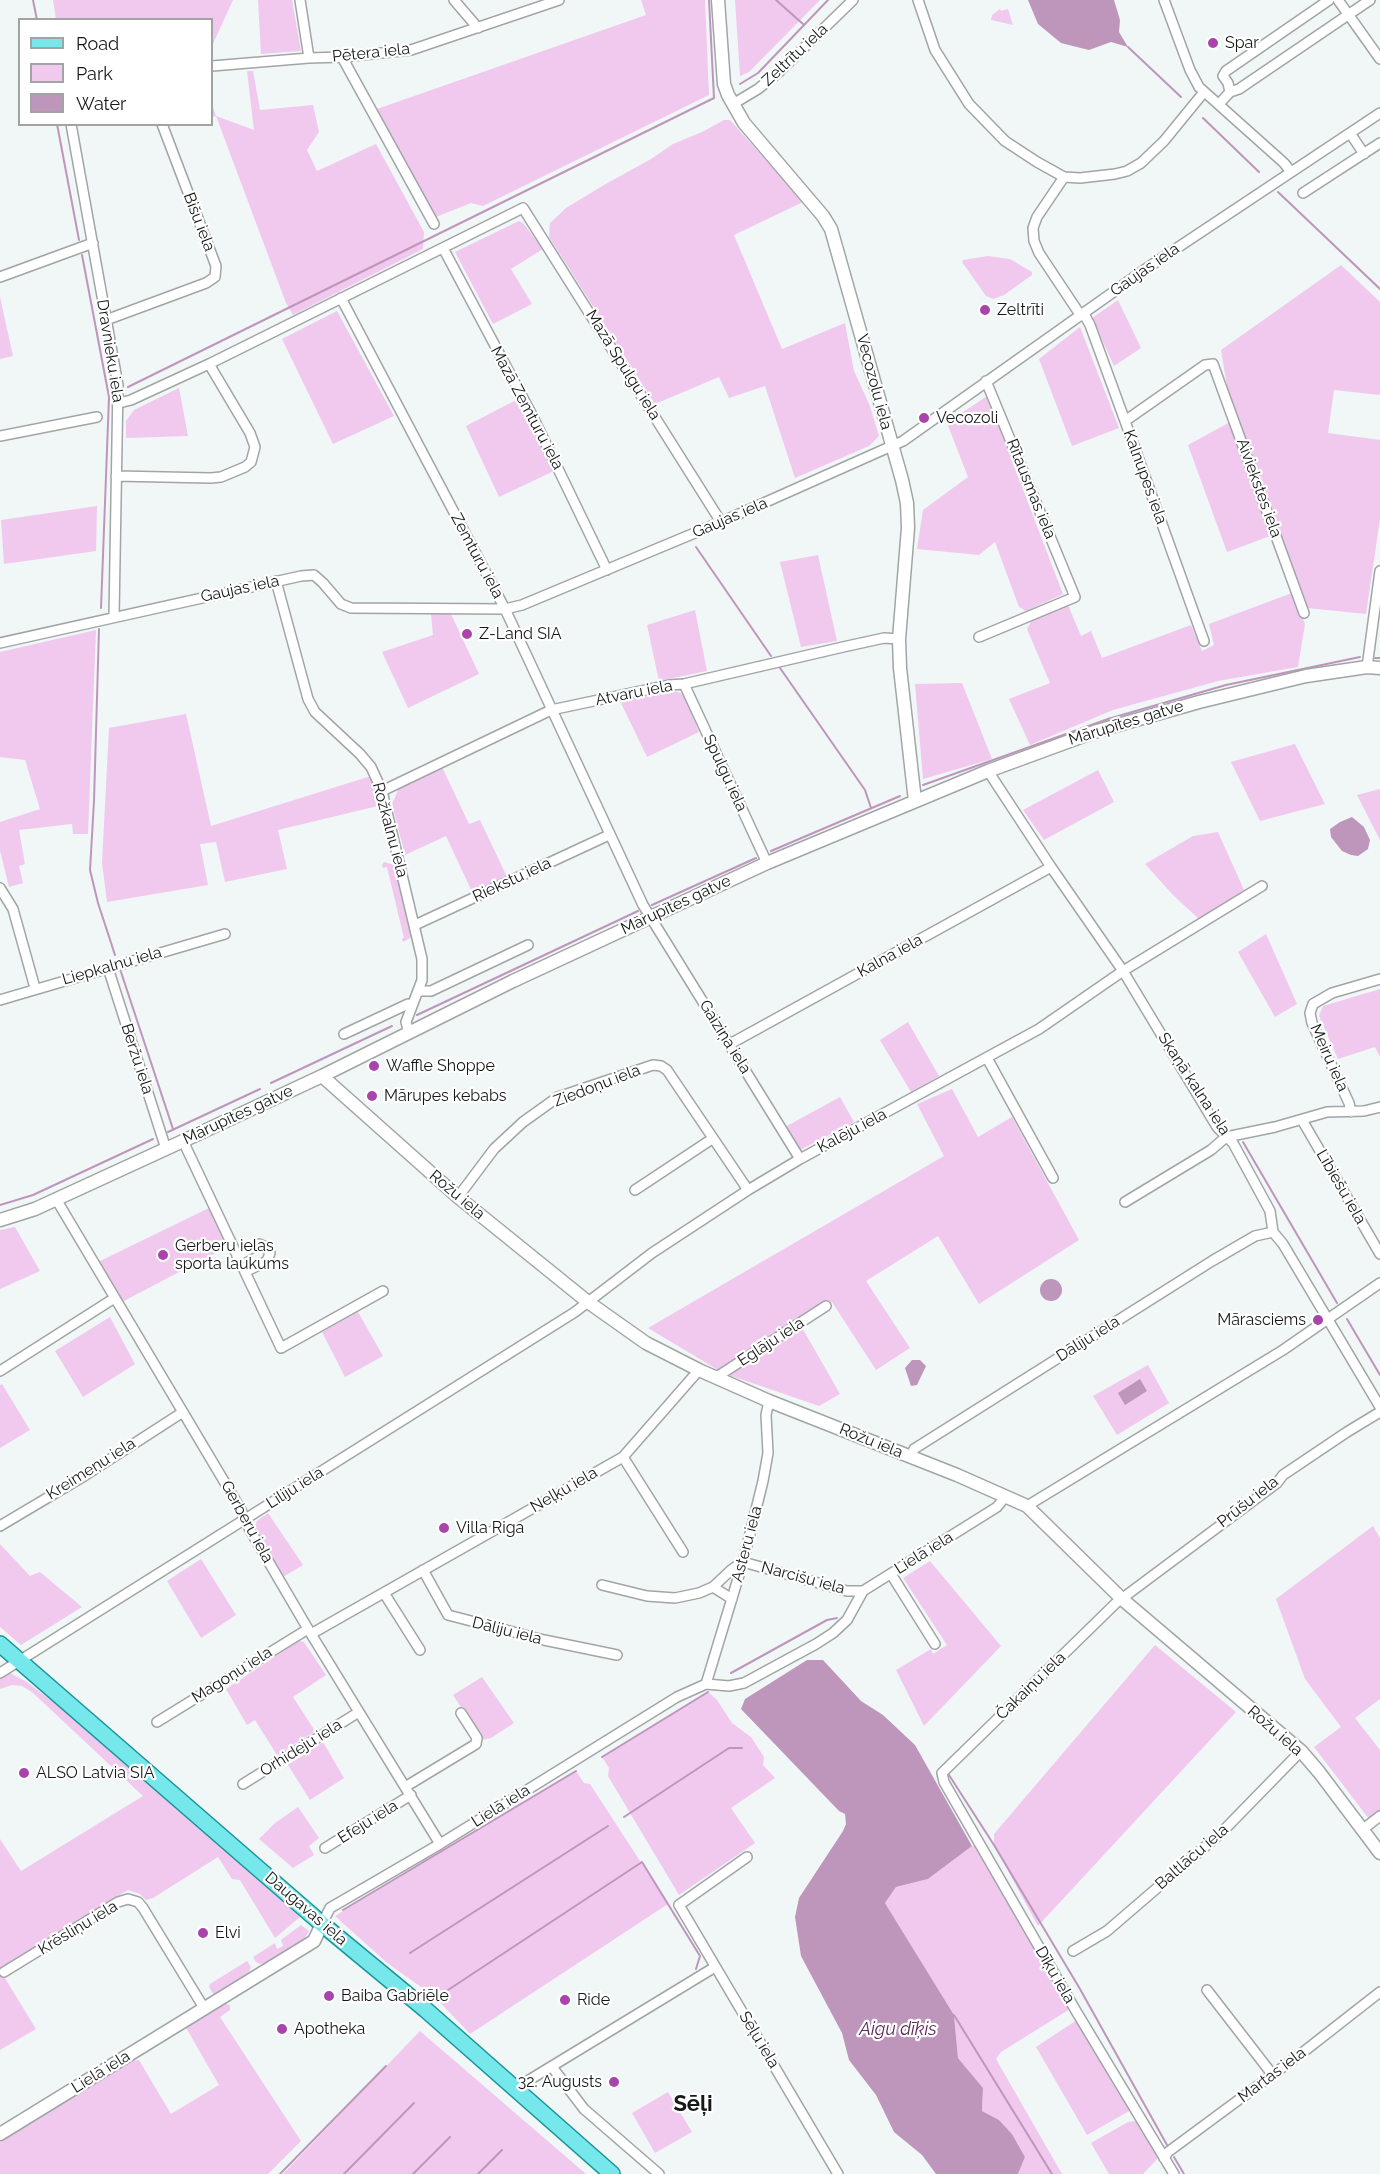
<!DOCTYPE html>
<meta charset="utf-8">
<style>
body{margin:0}
#map{position:relative;width:1380px;height:2174px;overflow:hidden;background:#f1f6f6;font-family:Raleway,sans-serif}
canvas{display:block}
.legend{position:absolute;left:18px;top:18px;width:195px;height:108px;box-sizing:border-box;background:#fff;border:2px solid #a2a3a3;margin:0;padding:8px 10px;list-style:none;font-size:18px;color:#161818}
.legend li{display:flex;align-items:center;gap:12px;height:30px}
.legend b{width:30px;border:2px solid #a2a3a3}
</style>
<div id="map">
<canvas width="1380" height="2174"></canvas>
<ul class="legend">
<li><b style="height:8px;background:#76e8ec"></b>Road</li>
<li><b style="height:16px;background:#f1c9ef"></b>Park</li>
<li><b style="height:16px;background:#be96bc"></b>Water</li>
</ul>
</div>
<script>
const ctx = document.querySelector('canvas').getContext('2d');
ctx.lineJoin = 'round';
function paint(path, color) { ctx.fillStyle = color; ctx.fill(path, 'evenodd'); }
const toPath = rows => new Path2D(rows.map(r => 'M' + r).join(''));
function strokePath(path, color, width, dash) { ctx.strokeStyle = color; ctx.lineWidth = width; ctx.lineCap = dash ? 'butt' : 'round'; ctx.setLineDash(dash || []); ctx.stroke(path); }
function drawText(font, color, halo, rows, align = 'center') {
  ctx.font = font + ' Raleway,sans-serif'; ctx.lineWidth = 4.5; ctx.setLineDash([]); ctx.textBaseline = 'middle'; ctx.strokeStyle = halo; ctx.fillStyle = color; for (const [text, x, y, turn = 0] of rows) {
    ctx.save(); ctx.translate(x, y); ctx.rotate((+turn || 0) * Math.PI / 180); ctx.textAlign = isNaN(turn) ? turn : align; if (halo) ctx.strokeText(text, 0, 0); ctx.fillText(text, 0, 0); ctx.restore();
  }
}
paint(toPath([
 [53,0,233,0,212,46,212,20,56,19],
 [258,0,292,0,301,51,261,54],
 [641,0,705,0,709,95,483,206,471,203,436,217,377,109,646,15],
 [735,0,820,0,749,72,740,76],
 [1000,9,1001,11,1008,9,1013,25,991,20,992,15],
 [247,71,253,71,260,110,313,105,319,132,307,150,317,171,376,144,424,232,423,249,293,315,286,303,216,116,212,117,212,104,216,116,254,130],
 [724,120,730,120,803,202,734,235,782,349,845,323,854,371,870,406,879,436,869,446,795,478,765,386,729,398,719,377,655,404,549,237,550,223,566,208,604,185,651,159,673,144,702,132],
 [519,221,523,223,543,249,511,269,532,304,493,324,455,252],
 [988,256,1010,259,1032,272,1032,275,1004,295,993,299,986,296,962,262,963,260],
 [1341,265,1380,302,1380,395,1334,390,1328,433,1380,440,1380,519,1366,614,1307,608,1228,392,1221,350],
 [0,297,13,356,0,359],
 [1118,300,1141,348,1114,366,1092,318],
 [337,311,394,416,333,444,282,339],
 [1080,327,1119,428,1072,446,1039,359],
 [179,388,188,436,126,438,126,421,134,410],
 [987,396,1063,594,1026,611,1019,607,995,542,979,555,917,549,923,510,968,477,947,423],
 [516,400,554,471,499,497,466,426],
 [1232,421,1273,535,1227,552,1188,445],
 [97,506,96,551,4,564,1,520],
 [818,555,837,641,801,647,780,562],
 [1292,593,1305,624,1298,667,1218,681,1113,710,1030,745,1009,699,1050,683,1027,629,1032,620,1068,605,1081,636,1091,631,1102,658,1191,625,1202,651,1214,645,1209,624],
 [695,610,707,671,659,681,647,625],
 [431,614,451,614,479,674,408,708,382,652,433,635],
 [96,630,88,834,73,834,72,824,19,830,25,864,19,866,23,883,9,887,0,851,0,822,40,809,25,760,0,757,0,652],
 [962,683,992,759,923,779,915,684],
 [672,690,683,694,699,732,647,757,620,701],
 [186,714,211,826,371,776,382,805,278,830,287,869,225,882,216,842,200,844,208,885,107,902,102,863,109,728],
 [1295,744,1325,804,1260,821,1231,762],
 [442,767,469,824,480,820,507,877,473,894,446,836,405,855,392,804,400,786],
 [1098,770,1114,802,1044,840,1023,810],
 [1380,789,1380,840,1357,795],
 [1218,832,1244,890,1200,920,1173,895,1145,864,1193,836],
 [384,862,394,865,397,871,412,930,412,937,403,942,402,938,404,938,387,867,383,868,382,865],
 [1266,934,1297,1004,1275,1017,1238,952],
 [1380,989,1380,1057,1375,1047,1338,1059,1319,1016,1323,1006],
 [908,1022,939,1076,911,1092,880,1040],
 [952,1089,978,1137,1012,1117,1079,1240,979,1304,938,1236,866,1281,910,1348,876,1370,832,1302,800,1324,840,1394,819,1406,723,1373,648,1328,944,1156,917,1104],
 [840,1097,854,1122,800,1150,785,1127],
 [211,1207,229,1246,120,1303,96,1263],
 [15,1227,40,1271,0,1289,0,1230],
 [358,1312,383,1356,345,1377,322,1332],
 [110,1317,135,1364,83,1397,55,1351],
 [1148,1365,1169,1403,1117,1435,1093,1396],
 [2,1384,30,1430,0,1448,0,1385],
 [268,1513,303,1565,283,1577,255,1526,257,1521],
 [1373,1526,1380,1538,1380,1699,1355,1718,1380,1750,1380,1810,1369,1819,1314,1747,1341,1727,1305,1679,1276,1599],
 [0,1544,30,1576,40,1572,82,1607,21,1645,0,1627],
 [201,1559,236,1615,201,1638,167,1581],
 [930,1561,1001,1646,924,1726,896,1670,931,1649,933,1654,947,1645,903,1578],
 [299,1641,304,1642,326,1675,293,1697,315,1731,277,1755,255,1720,247,1725,226,1689],
 [1155,1645,1236,1712,1038,1926,994,1845,994,1834],
 [10,1673,27,1682,99,1737,300,1917,275,1938,240,1880,232,1879,218,1857,153,1898,146,1900,140,1894,128,1890,0,1969,0,1839,21,1871,143,1796,33,1693,22,1686,12,1685,0,1689,0,1679],
 [482,1677,514,1723,491,1738,482,1740,453,1695],
 [708,1692,717,1700,732,1723,751,1737,764,1757,763,1765,775,1778,731,1808,755,1843,679,1895,608,1776,609,1768,602,1757],
 [323,1742,344,1778,310,1800,288,1765],
 [576,1771,584,1783,590,1784,668,1904,470,2034,435,1997,386,1962,335,1916],
 [298,1807,319,1838,309,1846,314,1855,293,1868,259,1839,275,1823],
 [977,1845,1070,2009,1001,2052,996,2059,1062,2174,1018,2174,1025,2157,1012,2134,999,2120,982,2111,983,2088,958,2058,954,2015,885,1903,896,1887,928,1879,972,1846],
 [301,1925,309,1931,303,1941,269,1962,260,1964,256,1962,253,1957,275,1943,277,1949,283,1946,281,1940],
 [247,1961,251,1967,248,1975,214,1995,209,1987,210,1984],
 [0,1970,36,2029,0,2050],
 [222,2003,230,2005,230,2010,220,2017,301,2141,268,2174,0,2174,0,2142,130,2061,139,2060,171,2114,219,2085,185,2026],
 [1077,2020,1131,2110,1087,2135,1036,2047],
 [420,2031,586,2174,283,2174],
 [668,2092,692,2132,655,2153,632,2113],
 [1136,2121,1159,2157,1143,2174,1109,2174,1091,2143,1128,2122]
]), '#f1c9ef');
paint(toPath([
 [1028,0,1114,0,1120,20,1119,32,1128,47,1111,42,1089,50,1061,43,1038,24],
 [1352,817,1364,827,1370,840,1368,849,1358,856,1351,855,1342,851,1331,837,1330,829,1340,822],
 '1040 1290a11 11 0 1 1 22 0a11 11 0 1 1-22 0Z',
 [912,1360,920,1360,926,1366,917,1385,911,1386,905,1368],
 [1140,1379,1147,1391,1125,1405,1118,1393],
 [807,1660,823,1660,861,1701,883,1715,915,1745,972,1846,928,1879,896,1887,885,1903,954,2015,958,2058,983,2088,982,2111,999,2120,1012,2134,1025,2157,1018,2174,936,2174,922,2155,894,2132,876,2095,849,2060,842,2033,801,1956,795,1917,799,1898,843,1831,846,1824,845,1814,839,1811,741,1709,745,1699]
]), '#be96bc');
strokePath(toPath([
 [33,0,37,20],
 [776,0,803,24],
 [1128,47,1181,97],
 [740,84,758,73,828,0],
 [1203,118,1259,172],
 [57,124,79,240],
 [1278,192,1380,289],
 [82,255,109,397,101,608],
 [128,387,714,98,709,0],
 [696,547,771,656],
 [99,629,94,801,90,870,98,903,115,955],
 [1375,658,1380,658],
 [780,668,865,790,871,808],
 [923,785,1108,719,1226,685,1360,657],
 [771,851,900,796],
 [652,905,756,858],
 [121,972,173,1129],
 [417,1015,638,911],
 [271,1083,392,1026],
 [168,1132,260,1089],
 [1243,1142,1337,1303],
 [0,1205,33,1195,153,1139],
 [1347,1319,1380,1375],
 [731,1673,827,1620,837,1618],
 [602,1757,708,1692],
 [949,1775,994,1845,1080,1989,1167,2145],
 [624,1817,729,1748,742,1748],
 [343,1910,576,1771],
 [410,1953,608,1826],
 [448,1990,642,1862,700,1956,696,1969],
 [954,2015,1052,2174],
 [1174,2157,1184,2174],
 [280,2174,386,2066],
 [344,2174,414,2103],
 [413,2174,450,2137],
 [478,2174,502,2150]
]), '#be96bc', 2);
const minor = toPath([
 [300,0,309,58],
 [454,0,478,28],
 [918,0,935,50,969,104,1005,141,1037,162,1064,177,1080,178,1115,174,1127,171,1141,163,1164,141,1204,92],
 [1164,0,1190,70,1199,87,1284,163,1291,172],
 [1338,0,1380,59],
 [342,57,434,224],
 [212,66,309,58,342,57,411,50,559,0],
 [1230,92,1228,83,1223,76,1226,71,1329,0],
 [733,104,758,89,779,72,853,0],
 [1219,104,1230,92,1239,89,1370,0],
 [71,124,118,385,114,616],
 [1350,133,1364,154],
 [1064,177,1037,217,1033,228,1034,241,1039,253,1081,316],
 [1303,193,1380,143],
 [443,248,532,415,607,570],
 [0,277,93,243],
 [341,298,505,609,643,905,800,1159],
 [1084,314,1090,325,1125,421,1204,641],
 [106,320,206,283,215,277,216,266,162,124],
 [119,403,131,400,209,364,523,208,721,522],
 [1125,421,1205,365,1213,364,1304,613],
 [0,436,97,417],
 [116,476,211,478,221,477,245,467,251,462,255,447,250,433,209,364],
 [276,581,308,699,315,712,360,754,371,767,382,791,422,959,422,980,406,1022,409,1033],
 [979,637,1075,597,986,381],
 [0,643,301,576,314,575,323,583,341,604,351,608,505,609,522,605,721,522,903,441,1150,266,1380,113],
 [1367,667,1380,571],
 [684,684,767,863],
 [988,771,1051,867,1123,971,1217,1127,1233,1143,1270,1211,1273,1232,1283,1244,1380,1407],
 [382,791,551,710,669,685,684,684,843,647,884,638,899,639],
 [0,888,13,909,35,988],
 [415,925,609,835],
 [108,968,166,1149],
 [418,991,431,991,528,945],
 [0,1000,225,934],
 [344,1034,408,1004,412,1005],
 [730,1044,1051,867],
 [987,1058,1053,1178],
 [1351,1112,1349,1103,1312,1023,1310,1013,1313,1004,1332,993,1380,979],
 [1302,1120,1380,1254],
 [183,1141,281,1348,383,1291],
 [635,1190,712,1139],
 [458,1197,494,1149,523,1122,558,1097,653,1065,661,1066,667,1070,748,1190],
 [56,1199,240,1508,250,1530,308,1629,440,1844],
 [1125,1202,1211,1150,1226,1137,1275,1127,1327,1112,1364,1111,1380,1107],
 [237,1256,259,1244,266,1247,270,1253,267,1261,245,1272],
 [0,1371,113,1299],
 [715,1378,826,1306],
 [623,1457,683,1552],
 [911,1457,914,1449,1212,1261,1255,1236,1273,1232],
 [1027,1506,1283,1350,1380,1283],
 [0,1526,84,1476,183,1412],
 [423,1570,448,1615,544,1640,617,1655],
 [891,1574,935,1644],
 [602,1585,647,1596,675,1598,699,1593,713,1587,731,1570,743,1562,847,1591,863,1591],
 [713,1587,732,1599],
 [384,1593,420,1650],
 [311,1634,623,1457,699,1370],
 [0,1673,575,1312,652,1253,748,1190,800,1159,1039,1029,1123,971,1262,886],
 [706,1684,743,1562,763,1481,768,1453,766,1415,769,1401],
 [157,1722,308,1629],
 [243,1784,359,1712],
 [405,1787,476,1744,477,1738,461,1713],
 [1362,1830,1380,1816],
 [325,1848,411,1795],
 [747,1857,679,1905,838,2174],
 [322,1924,330,1908,440,1844,677,1697,706,1684,729,1686,744,1683,816,1644,833,1633,847,1620,863,1591,997,1507,1006,1496],
 [1073,1951,1107,1931,1221,1833,1301,1751],
 [4,1972,118,1902,128,1899,138,1902,143,1908,204,2008],
 [1207,1990,1272,2074],
 [552,2067,584,2109,659,2174],
 [516,2088,715,1967],
 [1164,2158,1168,2152,1302,2053,1380,1992],
 [1174,2174,1076,2011,944,1782,942,1773,1116,1603,1277,1483,1283,1475,1347,1432,1380,1412]
]);
const tertiary = toPath([
 [718,0,724,84,728,95,744,123,823,216,831,229,902,480,907,503,908,528,899,639,900,668,915,801],
 [322,1076,458,1197,588,1302,646,1343,699,1370,769,1401,957,1475,1027,1506,1122,1599,1301,1751,1319,1772,1380,1853],
 [0,1220,35,1209,183,1141,322,1076,513,981,767,863,988,771,1097,731,1199,702,1306,676,1367,667,1380,668],
 [0,2134,314,1941,322,1924]
]);
const primary = toPath([
 [0,1644,322,1924,426,2010,612,2174]
]);
strokePath(minor, '#a1a5a5', 12);
strokePath(tertiary, '#a1a5a5', 15);
strokePath(primary, '#199599', 18);
strokePath(minor, '#fff', 9);
strokePath(tertiary, '#fff', 12);
strokePath(primary, '#76e8ec', 15);
for (const [x, y, r, color] of [
 [1213,43,6,"#a945aa"],
 [985,310,6,"#a945aa"],
 [924,418,6,"#a945aa"],
 [467,634,6,"#a945aa"],
 [374,1066,6,"#a945aa"],
 [372,1096,6,"#a945aa"],
 [163,1255,6,"#a945aa"],
 [1318,1320,6,"#a945aa"],
 [444,1528,6,"#a945aa"],
 [24,1773,6,"#a945aa"],
 [203,1933,6,"#a945aa"],
 [329,1996,6,"#a945aa"],
 [565,2000,6,"#a945aa"],
 [282,2029,6,"#a945aa"],
 [614,2082,6,"#a945aa"]
]) { const dot = new Path2D(); dot.arc(x, y, r, 0, 2 * Math.PI); ctx.fillStyle = color; ctx.fill(dot); strokePath(dot, '#fff', 2); }
drawText('16px', '#161818', '#fff', [
 ["Spar",1225,43],
 ["Zeltrīti",997,310],
 ["Vecozoli",936,418],
 ["Z-Land SIA",479,634],
 ["Waffle Shoppe",386,1066],
 ["Mārupes kebabs",384,1096],
 ["Gerberu ielas",175,1246],
 ["sporta laukums",175,1264],
 ["Mārasciems",1306,1320,"right"],
 ["Villa Riga",456,1528],
 ["ALSO Latvia SIA",36,1773],
 ["Elvi",215,1933],
 ["Baiba Gabriēle",341,1996],
 ["Ride",577,2000],
 ["Apotheka",294,2029],
 ["32. Augusts",602,2082,"right"]
], 'left');
drawText('16px', '#161818', '#fff', [
 ["Pētera iela",371,53,-6],
 ["Zeltrītu iela",795,55,-43],
 ["Bišu iela",199,222,69],
 ["Gaujas iela",1145,270,-35],
 ["Dravnieku iela",110,351,81],
 ["Mazā Spulgu iela",623,365,58],
 ["Vecozolu iela",874,382,75],
 ["Mazā Zemturu iela",527,408,62],
 ["Kalnupes iela",1145,477,70],
 ["Aiviekstes iela",1259,488,70],
 ["Rītausmas iela",1031,489,68],
 ["Gaujas iela",730,518,-23],
 ["Zemturu iela",477,556,62],
 ["Gaujas iela",240,589,-12],
 ["Atvaru iela",634,693,-11],
 ["Mārupītes gatve",1126,723,-17],
 ["Spulgu iela",725,773,65],
 ["Rožkalnu iela",390,830,75],
 ["Riekstu iela",512,880,-25],
 ["Mārupītes gatve",676,905,-25],
 ["Kalna iela",890,956,-29],
 ["Liepkalnu iela",112,966,-16],
 ["Gaiziņa iela",725,1037,58],
 ["Meiru iela",1329,1058,66],
 ["Beržu iela",137,1059,72],
 ["Skaņā kalna iela",1194,1084,57],
 ["Ziedoņu iela",597,1086,-21],
 ["Mārupītes gatve",238,1115,-25],
 ["Kalēju iela",852,1131,-28],
 ["Lībiešu iela",1341,1187,60],
 ["Rožu iela",457,1195,40],
 ["Dāliju iela",1088,1339,-32],
 ["Eglāju iela",771,1342,-33],
 ["Rožu iela",871,1441,22],
 ["Kreimeņu iela",91,1469,-32],
 ["Liliju iela",295,1488,-32],
 ["Neļķu iela",564,1490,-30],
 ["Prūšu iela",1248,1502,-38],
 ["Gerberu iela",247,1522,61],
 ["Asteru iela",747,1544,-75],
 ["Lielā iela",924,1553,-32],
 ["Narcišu iela",803,1578,15],
 ["Dāliju iela",507,1631,14],
 ["Magoņu iela",232,1675,-32],
 ["Čakaiņu iela",1031,1686,-44],
 ["Rožu iela",1275,1731,41],
 ["Orhideju iela",301,1748,-32],
 ["Lielā iela",501,1806,-32],
 ["Efeju iela",368,1822,-32],
 ["Baltlāču iela",1192,1857,-41],
 ["Daugavas iela",306,1909,41],
 ["Krēsliņu iela",78,1928,-31],
 ["Dīķu iela",1055,1975,60],
 ["Sēļu iela",759,2040,59],
 ["Lielā iela",101,2072,-32],
 ["Martas iela",1272,2075,-37]
]);
drawText('italic 18px', '#5a285a', '#fff', [
 ["Aigu dīķis",898,2030]
]);
drawText('bold 22px', '#161818', '#fff', [
 ["Sēļi",693,2104]
]);
</script>
